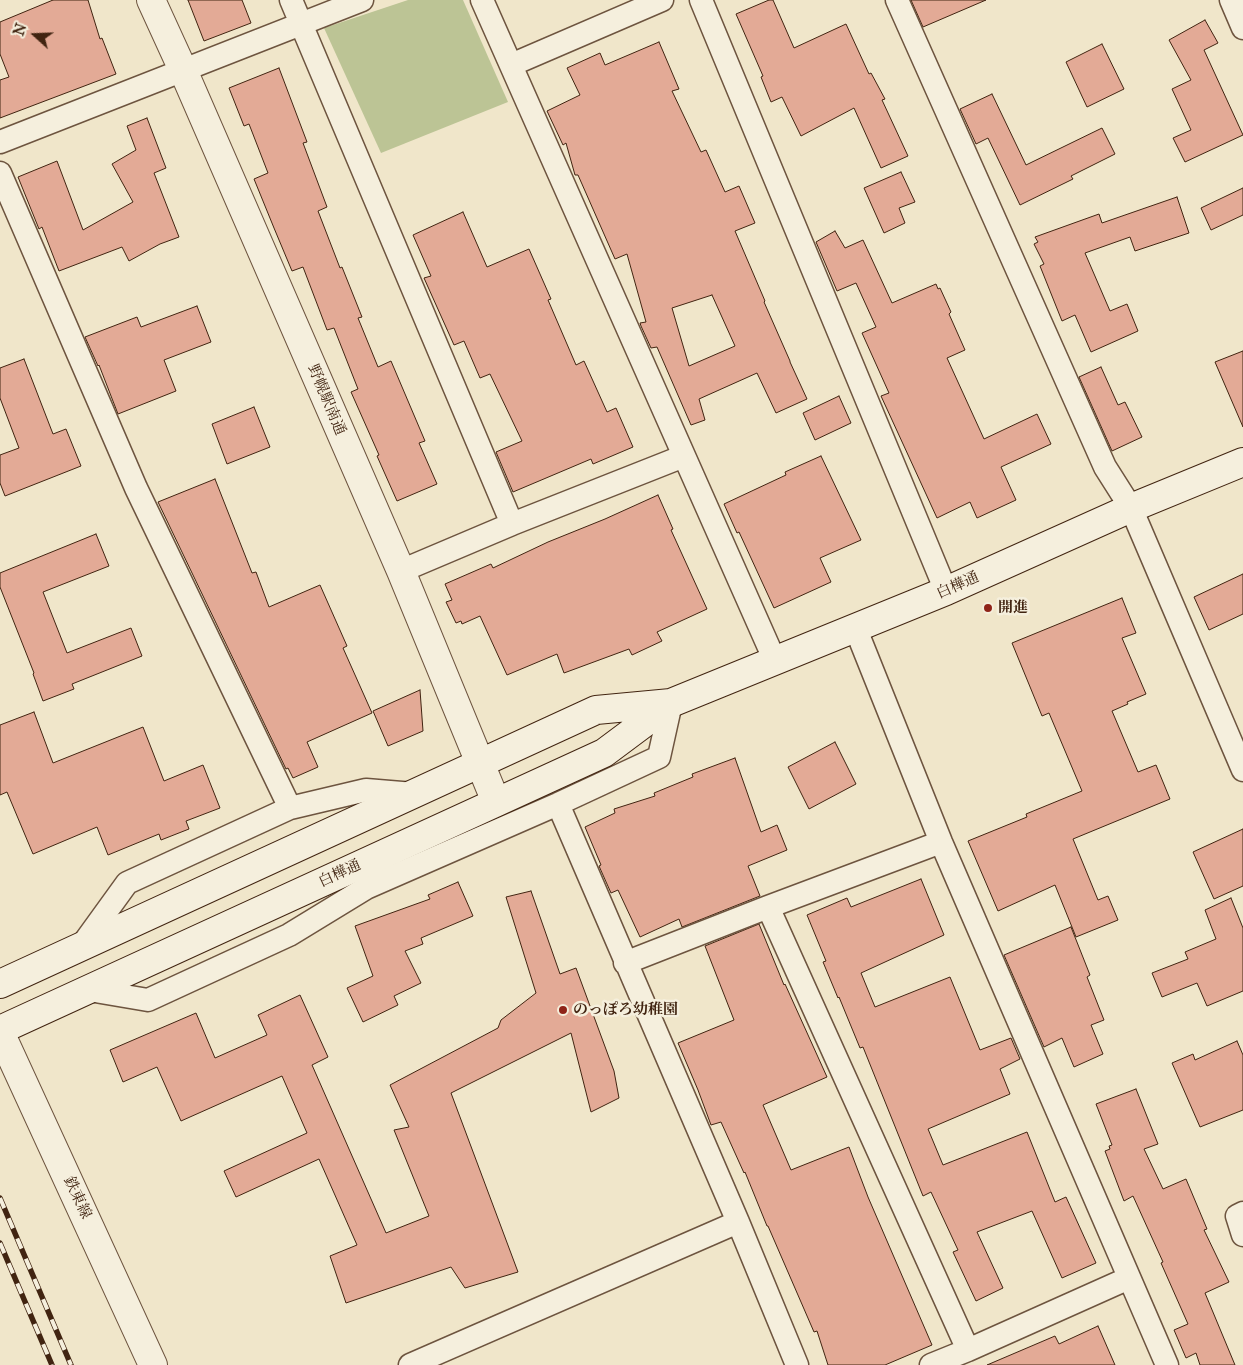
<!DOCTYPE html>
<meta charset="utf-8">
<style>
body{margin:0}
#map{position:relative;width:1243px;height:1365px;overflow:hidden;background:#f0e6ca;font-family:"IM FELL Great Primer",serif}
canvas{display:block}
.north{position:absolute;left:10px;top:10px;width:50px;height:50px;-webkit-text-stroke:4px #f5efdd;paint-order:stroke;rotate:290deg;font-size:14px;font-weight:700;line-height:20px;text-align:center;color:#412411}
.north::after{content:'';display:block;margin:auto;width:18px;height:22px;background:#412411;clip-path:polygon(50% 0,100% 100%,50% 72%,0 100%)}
</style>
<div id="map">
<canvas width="1243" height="1365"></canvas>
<div class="north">N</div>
</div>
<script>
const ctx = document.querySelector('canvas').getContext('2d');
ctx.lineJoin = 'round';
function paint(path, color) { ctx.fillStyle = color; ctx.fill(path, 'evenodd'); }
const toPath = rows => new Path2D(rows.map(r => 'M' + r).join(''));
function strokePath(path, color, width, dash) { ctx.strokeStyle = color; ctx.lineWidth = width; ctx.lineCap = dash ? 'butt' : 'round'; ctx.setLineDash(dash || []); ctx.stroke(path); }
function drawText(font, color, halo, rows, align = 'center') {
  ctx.font = font + ' "IM FELL Great Primer","Noto Serif JP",serif'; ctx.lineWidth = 5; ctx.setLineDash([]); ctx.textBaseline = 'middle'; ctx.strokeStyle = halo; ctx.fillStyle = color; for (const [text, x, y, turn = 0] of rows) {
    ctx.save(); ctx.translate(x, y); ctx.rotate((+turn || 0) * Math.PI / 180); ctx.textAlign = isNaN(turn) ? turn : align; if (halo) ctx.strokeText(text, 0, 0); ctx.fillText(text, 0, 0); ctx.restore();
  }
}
paint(toPath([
 [408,0,463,0,508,102,381,153,324,28]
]), '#bcc495');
const building = toPath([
 [53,0,88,0,100,39,102,38,116,74,0,118,0,80,9,77,0,54,0,22,53,0],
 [188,0,242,0,251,23,204,41,188,0],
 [769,0,773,0,794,48,846,24,869,74,871,73,885,99,882,100,908,156,881,168,854,108,801,136,782,97,771,102,761,77,763,76,736,14,769,0],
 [911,0,986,0,923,27,911,0],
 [1205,20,1218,43,1204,50,1243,135,1185,162,1173,138,1191,130,1172,89,1191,80,1169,40,1205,20],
 [659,42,679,89,672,91,701,152,706,150,725,192,739,186,755,223,735,231,765,301,764,302,790,361,790,362,807,399,776,413,757,373,699,399,705,420,691,425,657,347,651,348,641,326,640,323,646,322,627,254,615,259,578,175,575,175,566,143,563,145,547,111,580,95,567,68,600,53,605,65,659,42],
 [712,295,735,346,689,366,672,308,712,295],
 [1102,44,1124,89,1087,107,1066,62,1102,44],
 [279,68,307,142,303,143,327,207,318,211,340,268,342,267,362,317,358,318,378,367,391,361,425,441,419,443,437,484,397,501,377,456,379,455,351,392,358,389,334,328,327,330,303,267,292,271,274,228,254,179,268,173,249,124,244,126,229,88,279,68],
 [992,94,1026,165,1102,128,1115,154,1071,176,1073,179,1020,205,988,138,976,144,960,109,992,94],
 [147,118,166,168,154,173,179,237,160,244,129,261,122,247,59,271,42,227,39,229,18,177,57,161,83,230,133,202,112,164,136,150,127,126,147,118],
 [901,172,915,202,899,208,905,223,884,233,864,188,901,172],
 [1243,188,1243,215,1211,230,1201,208,1243,188],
 [1177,197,1189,233,1135,251,1130,237,1085,253,1110,311,1127,304,1138,331,1091,352,1075,315,1062,321,1040,266,1044,264,1034,244,1038,242,1035,237,1099,214,1102,223,1177,197],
 [463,212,487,267,529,249,551,299,548,300,576,365,584,361,607,412,616,408,633,447,593,464,591,459,513,492,496,452,522,441,490,374,480,378,464,341,454,345,424,278,431,276,413,235,463,212],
 [835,231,845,248,863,240,892,303,936,284,938,289,940,288,951,312,949,314,965,350,947,358,984,439,1037,414,1051,444,1001,467,1016,500,977,518,970,502,937,518,881,396,889,393,862,333,876,327,856,283,837,291,816,242,835,231],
 [197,306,211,342,164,360,176,391,118,414,99,365,98,366,85,337,137,317,141,327,197,306],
 [1243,351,1243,427,1215,362,1243,351],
 [24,359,53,434,66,429,81,466,5,496,0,483,0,455,19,448,0,398,0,368,24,359],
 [1101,367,1118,405,1125,402,1142,437,1112,451,1079,377,1101,367],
 [839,396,851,423,815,440,803,413,839,396],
 [254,407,270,447,227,464,212,424,254,407],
 [821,456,861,540,820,558,831,582,774,608,739,532,737,533,724,504,786,475,785,472,821,456],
 [215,479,252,573,256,572,269,607,320,585,347,646,343,648,372,713,307,742,318,767,293,778,288,768,286,769,158,502,215,479],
 [658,495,673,529,671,530,707,609,657,632,662,641,632,655,629,649,564,673,557,654,507,675,480,616,462,624,461,621,456,623,446,602,452,600,445,584,491,564,493,568,548,542,605,519,658,495],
 [96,534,109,566,43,592,67,653,131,628,142,656,72,684,74,689,43,701,33,674,34,673,0,587,0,573,96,534],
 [1243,574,1243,614,1209,630,1194,597,1243,574],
 [1122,598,1136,633,1122,638,1146,694,1127,702,1128,704,1112,711,1138,772,1156,765,1170,799,1073,839,1098,900,1108,896,1118,920,1076,937,1055,885,998,911,968,841,1027,817,1026,814,1082,791,1049,713,1042,716,1012,643,1122,598],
 [420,690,423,731,388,746,373,711,420,690],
 [34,712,53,763,143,727,164,781,203,765,220,808,186,821,189,829,161,840,159,834,108,855,97,827,33,854,7,792,0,795,0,725,34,712],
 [835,742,856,784,809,809,788,767,835,742],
 [735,758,761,832,777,825,787,850,748,866,760,896,682,927,679,919,640,937,618,890,611,893,599,866,601,865,585,827,615,813,614,809,655,796,654,793,693,777,692,774,735,758],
 [1243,829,1243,886,1214,899,1193,852,1243,829],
 [921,879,944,935,861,973,875,1007,950,977,980,1050,1011,1038,1020,1059,1000,1069,1010,1094,928,1129,943,1165,1027,1132,1055,1202,1066,1197,1096,1263,1062,1278,1032,1211,977,1232,1003,1288,976,1301,953,1252,958,1250,931,1192,923,1196,863,1047,860,1048,839,997,838,998,823,962,826,961,807,915,847,898,851,907,921,879],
 [458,882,473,916,421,938,423,944,405,951,421,983,394,996,398,1005,363,1022,347,988,373,976,355,926,430,899,428,895,458,882],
 [531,891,560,974,576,968,614,1071,619,1098,591,1112,571,1033,451,1093,518,1272,465,1288,451,1267,346,1303,330,1256,357,1245,319,1159,236,1197,224,1171,307,1133,282,1076,181,1121,157,1067,123,1082,110,1050,196,1013,215,1058,267,1035,258,1015,300,995,328,1057,312,1065,386,1233,429,1216,394,1130,409,1127,390,1085,498,1028,501,1020,536,993,506,897,531,891],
 [1231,898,1243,928,1243,991,1207,1006,1197,983,1162,997,1152,973,1188,959,1185,952,1216,939,1205,910,1231,898],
 [759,924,784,985,785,984,827,1077,763,1105,791,1170,849,1147,868,1197,932,1345,885,1365,828,1365,817,1331,814,1332,768,1226,767,1226,745,1172,744,1173,721,1122,711,1125,698,1090,678,1043,734,1020,705,946,759,924],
 [1071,927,1090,975,1087,977,1104,1020,1091,1025,1103,1054,1074,1067,1062,1038,1044,1047,1004,955,1071,927],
 [1237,1041,1243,1055,1243,1110,1200,1127,1172,1063,1193,1054,1195,1060,1237,1041],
 [1136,1089,1158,1144,1144,1149,1163,1189,1186,1179,1207,1229,1204,1230,1229,1282,1205,1293,1235,1365,1200,1365,1196,1353,1186,1358,1174,1330,1188,1324,1161,1263,1163,1262,1133,1196,1124,1201,1105,1151,1110,1149,1109,1146,1112,1145,1096,1104,1136,1089],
 [1098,1326,1115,1365,987,1365,1055,1336,1059,1344,1098,1326]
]);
paint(building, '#e3aa96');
strokePath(building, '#412411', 1);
const minor = toPath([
 [291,0,512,524],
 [482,0,775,661],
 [701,0,946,591],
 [897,0,1105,467,1131,508,1243,770],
 [1231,0,1243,28],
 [511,65,662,0],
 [0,142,362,0],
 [0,173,136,488,290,808],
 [401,571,512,524,684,456],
 [855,627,941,842,1167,1365],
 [558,804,738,1222,797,1365],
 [768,907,968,1350],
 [80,948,127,883,290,808,366,790,414,794],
 [625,963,768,907,941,842],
 [89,990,148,1000,289,935,366,888,558,804,659,757,671,703],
 [1243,1213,1237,1216,1243,1235],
 [410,1365,738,1222],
 [931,1365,968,1350,1129,1278]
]);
const tertiary = toPath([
 [151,0,183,70,401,571,496,802],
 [0,1032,153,1365]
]);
const secondary = toPath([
 [0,984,596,710,671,703],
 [0,1030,604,753,671,703,946,591,1131,508,1243,462]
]);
strokePath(minor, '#6d543f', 25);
strokePath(tertiary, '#6d543f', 30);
strokePath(secondary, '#412411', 30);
strokePath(minor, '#f5efdd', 22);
strokePath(tertiary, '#f5efdd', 28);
strokePath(secondary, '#f5efdd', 28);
const rail = toPath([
 [0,1198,71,1365],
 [0,1243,52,1365]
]);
strokePath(rail, '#412411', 5.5);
strokePath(rail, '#f5efdd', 4, [11]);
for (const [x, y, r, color] of [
 [988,608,5,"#8f2418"],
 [563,1010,5,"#8f2418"]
]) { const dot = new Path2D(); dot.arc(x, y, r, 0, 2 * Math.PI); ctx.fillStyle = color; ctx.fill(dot); strokePath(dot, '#f5efdd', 2); }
drawText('15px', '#412411', '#f5efdd', [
 ["野幌駅南通",326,400,67],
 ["白樺通",958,586,-24],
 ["白樺通",340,874,-25],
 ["鉄東線",77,1198,65]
]);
drawText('bold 15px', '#412411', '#f5efdd', [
 ["開進",998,608],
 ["のっぽろ幼稚園",573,1010]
], 'left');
</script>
